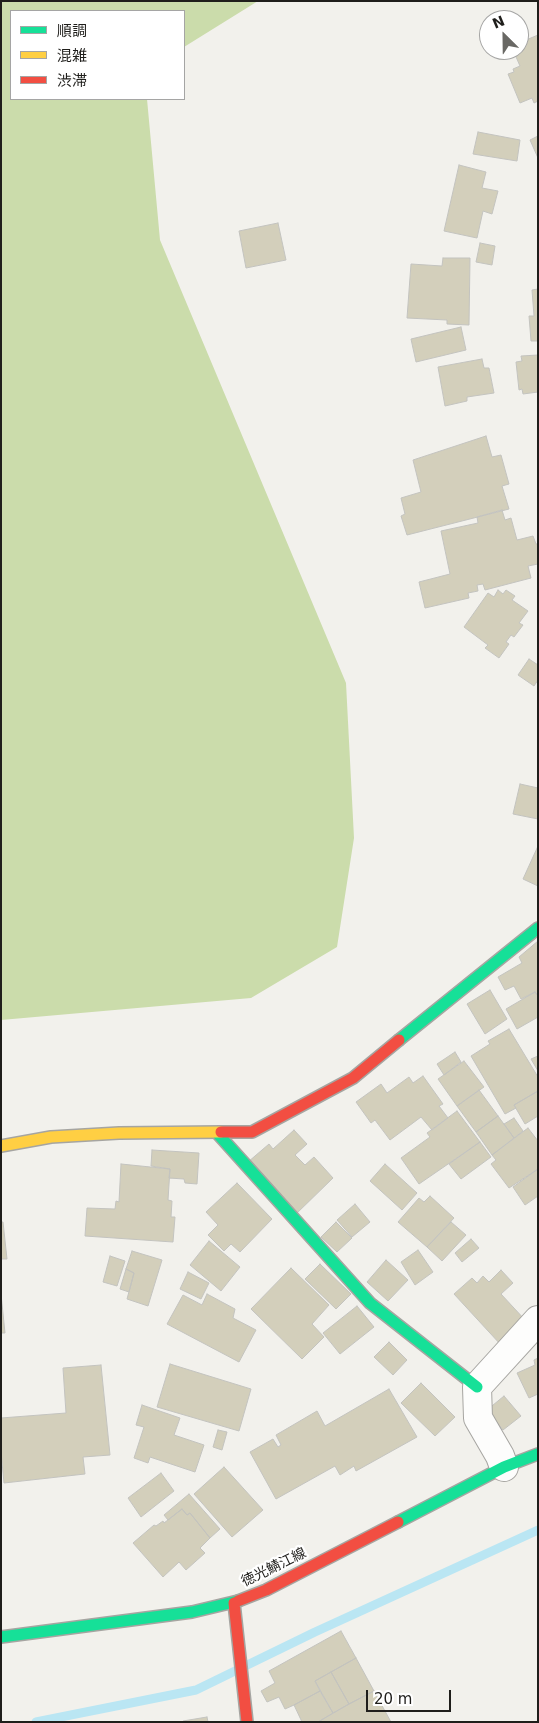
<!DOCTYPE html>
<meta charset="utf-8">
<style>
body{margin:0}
#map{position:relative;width:539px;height:1723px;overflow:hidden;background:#f2f1ec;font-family:"DejaVu Sans","Noto Sans JP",sans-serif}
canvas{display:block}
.frame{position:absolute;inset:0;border:2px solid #1f1e1b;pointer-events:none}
.legend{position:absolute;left:10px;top:10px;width:175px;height:90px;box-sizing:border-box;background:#fff;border:1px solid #a5a5a4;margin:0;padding:6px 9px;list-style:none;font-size:15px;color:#1f1e1b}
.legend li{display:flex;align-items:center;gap:10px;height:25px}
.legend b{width:25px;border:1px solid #a5a5a4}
.north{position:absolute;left:479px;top:10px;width:50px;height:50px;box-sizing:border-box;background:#fff;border:1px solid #a5a5a4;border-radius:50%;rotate:337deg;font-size:14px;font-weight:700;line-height:20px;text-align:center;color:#1f1e1b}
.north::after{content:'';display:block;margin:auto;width:18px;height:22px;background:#696864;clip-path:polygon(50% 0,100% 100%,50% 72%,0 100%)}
.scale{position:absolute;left:366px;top:1690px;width:85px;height:22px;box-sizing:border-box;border:2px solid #1f1e1b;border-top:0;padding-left:6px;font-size:15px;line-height:18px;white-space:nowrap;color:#1f1e1b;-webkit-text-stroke:4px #fff;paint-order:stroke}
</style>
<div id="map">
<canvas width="539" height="1723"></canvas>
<div class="frame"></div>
<ul class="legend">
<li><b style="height:6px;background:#16e098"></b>順調</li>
<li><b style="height:6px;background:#ffcf43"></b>混雑</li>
<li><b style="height:6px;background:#f24e42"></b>渋滞</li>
</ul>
<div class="north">N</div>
<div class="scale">20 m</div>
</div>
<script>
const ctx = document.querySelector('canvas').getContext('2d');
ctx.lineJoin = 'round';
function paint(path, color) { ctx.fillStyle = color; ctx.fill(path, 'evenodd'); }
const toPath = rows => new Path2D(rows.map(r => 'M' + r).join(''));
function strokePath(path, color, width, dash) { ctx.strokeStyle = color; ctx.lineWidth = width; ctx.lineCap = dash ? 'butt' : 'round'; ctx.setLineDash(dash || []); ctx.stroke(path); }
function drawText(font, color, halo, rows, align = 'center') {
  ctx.font = font + ' "DejaVu Sans","Noto Sans JP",sans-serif'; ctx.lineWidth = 4.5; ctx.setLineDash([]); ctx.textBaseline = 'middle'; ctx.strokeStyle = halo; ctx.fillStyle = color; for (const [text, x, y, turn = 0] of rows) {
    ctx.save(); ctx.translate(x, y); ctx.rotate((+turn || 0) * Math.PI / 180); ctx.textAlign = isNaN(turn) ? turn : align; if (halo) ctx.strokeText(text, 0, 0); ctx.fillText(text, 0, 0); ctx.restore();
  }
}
paint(toPath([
 [1,1,258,1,184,47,184,11,11,11,11,99,147,99,160,240,346,683,354,838,337,947,251,998,1,1020]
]), '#cbdcab');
strokePath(toPath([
 [36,1722,196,1690,315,1632,538,1530]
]), '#bae6f3', 9);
const building = toPath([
 [538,35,538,101,534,103,532,98,520,103,508,74,514,72,513,69,520,66,513,50,519,50,519,43,538,35],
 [478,132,520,140,517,161,473,154,478,132],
 [538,136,538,158,530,140,538,136],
 [459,165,486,172,482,188,498,191,492,214,483,211,477,238,444,231,459,165],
 [278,223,286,260,246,268,239,231,278,223],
 [480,243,495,246,492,265,476,262,480,243],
 [443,258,470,258,469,325,447,324,447,320,407,318,411,264,442,266,443,258],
 [538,289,538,341,531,341,529,316,534,316,532,290,538,289],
 [461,327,466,350,416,362,411,339,461,327],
 [538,355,538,392,523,394,522,389,519,390,516,362,522,361,521,356,538,355],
 [482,359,484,368,489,368,494,393,467,397,467,401,445,406,438,367,482,359],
 [486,436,492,457,501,455,509,484,502,486,509,509,407,535,401,516,405,514,401,498,421,492,413,460,486,436],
 [502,510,505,520,511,518,517,540,533,536,536,544,538,544,538,564,528,566,531,578,485,590,483,584,477,585,478,591,468,593,469,598,425,608,419,582,450,574,441,531,478,523,477,517,502,510],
 [498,590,503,594,506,590,515,596,512,600,528,611,519,623,523,625,514,637,511,635,506,642,509,644,499,658,485,648,488,645,464,627,488,593,494,597,498,590],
 [529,659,538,665,538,680,534,686,518,675,529,659],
 [520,784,538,788,538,819,513,814,520,784],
 [538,846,538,886,523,879,538,846],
 [538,941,538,996,535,992,521,999,514,986,505,990,498,977,522,963,519,957,538,941],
 [490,990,507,1019,485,1034,467,1004,490,990],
 [535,992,538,996,538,1017,517,1029,506,1009,535,992],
 [509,1029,538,1077,538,1091,514,1105,516,1108,505,1114,471,1056,490,1044,488,1041,509,1029],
 [455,1052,461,1062,444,1075,437,1064,455,1052],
 [538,1056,538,1071,531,1059,538,1056],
 [464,1061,484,1087,457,1106,438,1079,464,1061],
 [423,1076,443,1104,439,1106,448,1118,432,1130,421,1117,390,1140,375,1120,371,1123,356,1102,381,1084,387,1093,409,1077,413,1083,423,1076],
 [479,1090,498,1116,476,1132,457,1106,479,1090],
 [538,1091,538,1116,525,1124,514,1105,538,1091],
 [457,1111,480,1142,419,1184,401,1158,430,1137,427,1133,457,1111],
 [498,1116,514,1138,492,1155,476,1132,498,1116],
 [514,1118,523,1131,514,1138,504,1124,514,1118],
 [528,1128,538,1141,538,1169,509,1188,491,1164,496,1160,492,1155,528,1128],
 [294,1130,307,1144,295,1155,305,1165,314,1157,333,1178,295,1215,248,1162,269,1144,273,1149,294,1130],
 [480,1142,491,1157,461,1179,449,1164,480,1142],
 [152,1150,199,1153,197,1184,185,1183,184,1179,169,1178,170,1169,151,1166,152,1150],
 [121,1164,170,1169,168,1200,172,1201,171,1217,175,1217,173,1242,85,1236,87,1208,115,1209,116,1201,119,1202,121,1164],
 [385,1164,417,1193,402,1210,370,1181,385,1164],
 [538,1169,538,1196,525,1205,513,1187,538,1169],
 [237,1183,272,1219,240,1252,231,1244,224,1251,208,1235,218,1225,206,1212,237,1183],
 [430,1196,454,1218,427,1247,398,1222,419,1198,424,1202,430,1196],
 [355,1204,370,1222,352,1237,337,1220,355,1204],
 [1,1222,3,1222,7,1259,1,1259,1,1222],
 [336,1222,352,1238,337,1252,321,1237,336,1222],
 [451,1222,466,1235,442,1261,427,1247,451,1222],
 [471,1239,479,1248,462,1262,455,1253,471,1239],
 [209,1241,240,1267,221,1291,190,1265,209,1241],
 [418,1250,433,1272,415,1285,401,1262,418,1250],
 [132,1251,162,1260,148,1306,127,1299,134,1273,126,1269,132,1251],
 [110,1256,125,1261,117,1286,103,1282,110,1256],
 [386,1260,408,1280,388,1301,367,1282,386,1260],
 [320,1264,351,1294,336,1309,305,1279,320,1264],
 [291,1268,329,1305,312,1324,324,1337,302,1359,251,1309,291,1268],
 [126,1269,134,1273,129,1292,120,1289,126,1269],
 [501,1270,513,1283,501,1294,526,1321,501,1345,454,1294,472,1278,477,1283,483,1276,489,1282,501,1270],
 [188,1272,209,1283,201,1299,180,1289,188,1272],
 [1,1294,5,1333,1,1333,1,1294],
 [207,1294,235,1309,233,1318,256,1330,239,1362,167,1324,183,1295,202,1305,207,1294],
 [357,1306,374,1327,340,1354,323,1333,357,1306],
 [389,1342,407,1360,393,1375,374,1357,389,1342],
 [538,1358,538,1394,529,1398,517,1373,535,1365,534,1360,538,1358],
 [170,1364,251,1389,239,1431,157,1407,170,1364],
 [101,1365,110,1455,83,1457,85,1474,4,1483,1,1452,1,1418,66,1413,63,1368,101,1365],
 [421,1383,455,1417,435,1436,401,1403,421,1383],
 [389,1389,417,1437,356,1471,354,1466,340,1475,335,1466,276,1499,250,1452,273,1439,278,1447,281,1445,276,1435,317,1411,325,1426,389,1389],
 [504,1396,521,1416,503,1430,487,1410,504,1396],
 [142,1405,180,1418,174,1435,204,1445,195,1472,150,1457,148,1463,134,1458,144,1427,136,1425,142,1405],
 [218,1430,227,1432,222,1450,213,1447,218,1430],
 [224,1467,263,1510,232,1537,194,1494,224,1467],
 [161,1473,174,1491,141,1517,128,1498,161,1473],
 [189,1494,220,1529,210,1538,190,1513,187,1515,182,1509,168,1520,164,1515,189,1494],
 [182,1509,187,1515,190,1513,210,1538,200,1548,205,1553,186,1570,179,1562,163,1577,133,1543,154,1525,156,1526,163,1521,164,1523,182,1509],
 [341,1631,356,1658,315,1681,320,1691,294,1705,285,1709,279,1697,267,1702,261,1691,275,1683,269,1671,341,1631],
 [356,1658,374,1691,349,1704,331,1672,356,1658],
 [331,1672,349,1704,333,1713,315,1681,331,1672],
 [320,1691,333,1713,318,1722,302,1722,294,1705,320,1691],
 [374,1691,391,1722,318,1722,349,1704,374,1691],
 [207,1717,208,1722,183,1722,183,1721,207,1717]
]);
paint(building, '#d3cfbb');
strokePath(building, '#c3c3bf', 1);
const street = toPath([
 [504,1467,500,1456,478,1418,477,1387,538,1320]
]);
const fast = toPath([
 [399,1040,538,928],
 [218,1134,370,1303,477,1387],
 [398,1522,504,1467,538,1454],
 [1,1637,192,1612,238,1601]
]);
const slow = toPath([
 [1,1146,51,1137,119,1133,221,1132]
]);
const jam = toPath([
 [221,1132,252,1132,353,1078,399,1040],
 [238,1601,266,1590,398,1522],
 [234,1603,247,1722]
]);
strokePath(street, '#a6a5a1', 30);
strokePath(fast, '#a6a5a1', 14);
strokePath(slow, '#a6a5a1', 14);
strokePath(jam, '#a6a5a1', 14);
strokePath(street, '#fdfdfc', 28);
strokePath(fast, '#16e098', 11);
strokePath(slow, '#ffcf43', 11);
strokePath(jam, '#f24e42', 11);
drawText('14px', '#1f1e1b', '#fff', [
 ["徳光鯖江線",274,1568,-26]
]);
</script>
